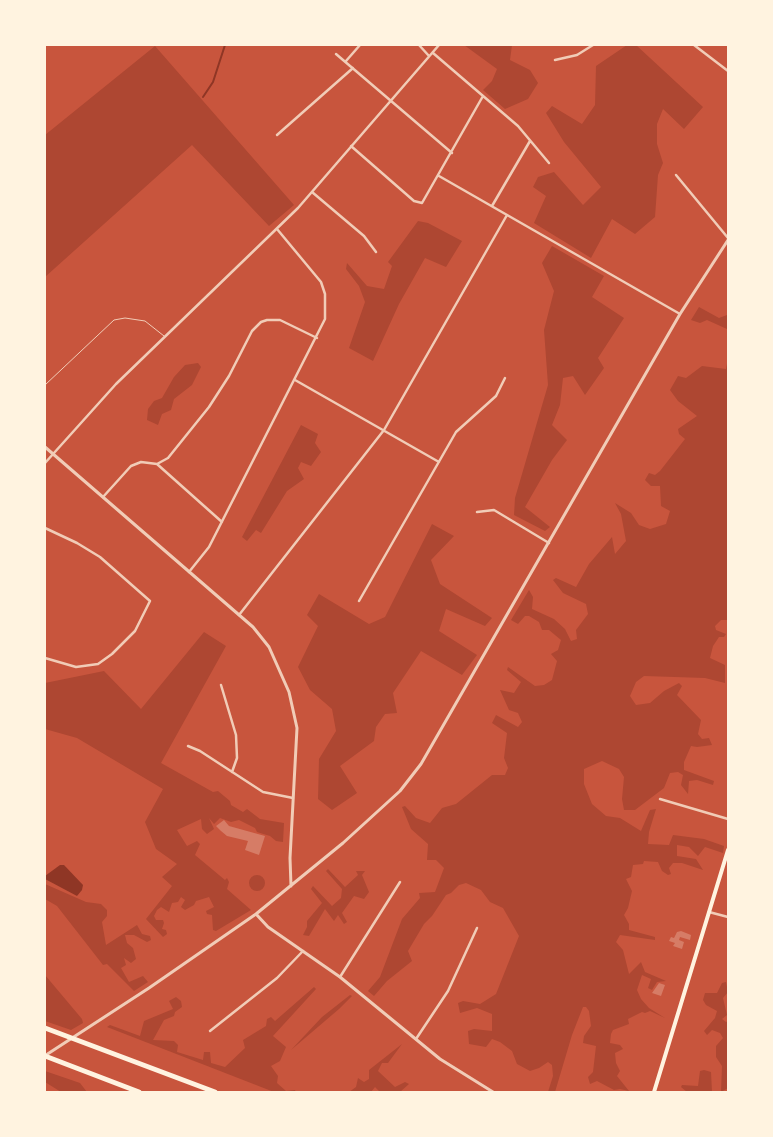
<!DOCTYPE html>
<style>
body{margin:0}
#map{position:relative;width:773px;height:1137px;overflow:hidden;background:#c8553d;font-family:"Work Sans",sans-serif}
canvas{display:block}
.frame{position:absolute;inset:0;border:46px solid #fff3e0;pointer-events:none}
</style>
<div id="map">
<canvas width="773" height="1137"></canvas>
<div class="frame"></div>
</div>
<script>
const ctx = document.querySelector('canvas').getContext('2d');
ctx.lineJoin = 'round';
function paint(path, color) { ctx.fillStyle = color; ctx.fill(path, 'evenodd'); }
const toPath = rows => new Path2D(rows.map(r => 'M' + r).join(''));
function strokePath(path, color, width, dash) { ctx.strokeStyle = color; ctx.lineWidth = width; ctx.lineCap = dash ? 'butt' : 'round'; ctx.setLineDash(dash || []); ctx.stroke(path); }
paint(toPath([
 [464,45,512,45,510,60,530,70,538,83,528,99,505,109,483,90,492,81,497,69],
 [627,45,636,45,703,107,684,129,663,109,657,124,657,144,663,163,658,175,655,217,635,234,612,219,591,258,534,223,546,196,533,187,538,177,554,172,583,205,601,187,564,142,546,113,552,106,582,124,595,105,596,66],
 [155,46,294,205,269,226,192,145,45,277,45,135],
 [418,221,428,223,462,241,446,267,425,258,399,304,373,361,349,348,365,302,359,286,346,269,347,263,367,286,384,289,392,266,388,262],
 [552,246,604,276,592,297,624,318,598,358,604,368,585,395,573,376,563,378,560,405,552,425,567,440,552,460,525,507,550,527,545,531,514,515,515,498,548,385,544,330,554,291,542,263],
 [699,307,719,318,727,315,728,310,728,335,727,329,707,320,700,323,691,320],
 [728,358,728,620,721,620,715,626,716,630,726,634,724,637,719,637,713,646,710,658,725,665,725,683,705,678,644,676,636,682,630,696,636,705,650,703,664,691,679,683,682,686,677,695,701,720,698,734,702,739,709,738,712,745,697,747,691,746,684,762,684,770,714,781,713,785,697,780,689,781,688,794,681,785,683,775,678,772,670,773,664,788,635,810,624,810,622,799,624,777,619,769,602,761,584,769,584,784,592,804,606,816,620,818,641,831,650,810,656,809,649,832,648,844,669,845,673,835,704,839,724,846,723,853,705,847,698,856,689,847,677,845,677,856,696,859,703,870,682,863,673,863,669,868,671,874,668,875,662,871,658,862,644,861,643,864,633,865,631,877,626,879,632,891,628,908,624,915,629,924,629,930,655,937,655,940,620,935,616,942,623,950,629,974,641,962,645,972,666,981,657,982,652,990,648,988,651,979,642,975,637,990,641,999,649,1008,665,1018,650,1011,645,1013,642,1012,628,1019,629,1024,613,1030,611,1034,610,1043,620,1045,623,1049,615,1053,616,1063,620,1071,617,1076,629,1091,620,1089,614,1090,597,1081,590,1084,588,1077,593,1072,596,1046,583,1043,584,1036,591,1026,589,1011,586,1007,583,1007,572,1035,555,1092,548,1092,553,1076,552,1065,548,1062,539,1068,530,1071,517,1064,512,1051,500,1042,492,1039,486,1047,469,1044,468,1031,474,1029,492,1031,492,1014,477,1008,460,1013,458,1003,463,1001,480,1004,496,994,519,936,503,908,490,902,481,890,466,883,459,885,451,893,446,895,432,916,424,924,408,951,412,961,387,981,374,996,368,991,380,977,402,919,420,898,419,893,435,892,444,868,436,860,427,860,428,844,411,829,402,807,405,806,416,818,430,823,442,808,456,804,492,775,505,775,508,768,504,758,507,733,492,723,496,715,518,727,522,722,518,713,509,710,500,690,514,693,521,682,507,670,508,667,535,686,544,685,552,680,557,661,551,654,558,650,561,640,549,630,542,630,539,622,529,616,525,616,518,624,511,620,529,590,533,597,532,609,554,619,565,629,571,641,577,639,576,630,588,614,586,604,563,593,553,580,556,578,576,587,589,564,612,537,615,554,626,541,621,514,615,503,631,513,639,525,650,529,666,524,670,511,661,506,660,486,651,486,645,480,649,473,655,475,660,471,685,439,679,434,678,429,697,416,678,401,670,390,678,376,686,378,702,366,726,369],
 [198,363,201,367,192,385,174,399,171,410,162,414,158,425,147,420,148,409,154,401,162,398,174,377,185,365],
 [301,425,318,434,315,443,321,452,311,466,301,462,298,468,304,479,287,491,261,533,256,530,247,541,242,537],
 [432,524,454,536,431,560,440,584,492,618,485,626,446,609,439,631,477,655,462,675,421,651,393,693,397,713,385,714,376,727,374,741,340,766,357,793,332,810,318,799,319,759,336,731,332,709,310,690,298,667,318,626,307,615,319,594,369,624,385,617],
 [204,632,226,646,161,763,213,792,218,791,230,801,231,805,243,812,247,809,260,819,284,823,283,842,276,841,270,836,257,832,255,828,239,820,231,822,220,818,214,824,209,818,214,829,207,834,202,829,201,819,177,830,187,846,197,841,200,844,195,855,225,880,227,878,229,882,227,889,251,910,216,931,213,930,212,915,207,914,206,911,214,907,209,897,196,901,194,905,185,910,181,907,185,900,181,897,178,902,172,903,169,912,161,907,157,910,154,916,156,920,163,920,164,923,162,929,166,930,167,934,163,937,146,919,172,886,162,877,177,864,156,849,145,822,163,789,77,738,45,729,45,683,104,671,141,709],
 [328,869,345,887,358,875,356,871,365,871,362,875,369,892,364,899,354,896,342,913,347,922,344,924,338,915,334,921,325,909,309,936,303,935,307,927,307,921,322,903,311,889,313,886,332,906,341,898,342,889,326,871],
 '249 883a8 8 0 1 1 16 0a8 8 0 1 1-16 0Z',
 [45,884,86,902,101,904,107,910,107,916,102,922,106,945,137,925,142,934,150,936,151,940,147,942,134,935,125,935,127,943,133,948,136,959,131,963,124,958,126,965,121,968,129,982,143,976,148,982,134,991,107,964,103,965,57,906,45,899],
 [45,975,82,1019,83,1023,71,1030,45,1021],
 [726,982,728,992,723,998,727,1015,722,1019,726,1022,728,1021,728,1088,721,1092,722,1066,716,1057,716,1046,723,1038,720,1033,712,1030,707,1035,704,1031,715,1018,717,1011,706,1005,703,1000,705,993,717,993,722,983],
 [314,987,316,989,273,1036,286,1047,280,1061,271,1066,278,1076,277,1083,286,1091,295,1090,296,1092,274,1092,107,1027,110,1025,140,1036,144,1021,173,1009,169,1001,176,997,181,1001,182,1007,175,1012,174,1016,164,1020,153,1040,174,1041,178,1045,177,1052,203,1060,204,1052,210,1052,211,1063,225,1067,245,1048,243,1040,266,1026,267,1019,271,1017,275,1021],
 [350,995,352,996,339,1009,291,1050,322,1017],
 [402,1044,388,1063,382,1063,378,1071,395,1087,405,1082,409,1084,400,1092,380,1092,375,1087,371,1092,349,1092,356,1087,358,1078,364,1082,369,1079,369,1070],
 [704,1070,711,1072,712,1092,687,1092,681,1087,682,1085,698,1086,700,1071],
 [45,1071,80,1083,87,1092,61,1092,45,1082]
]), '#ae4732');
paint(toPath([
 [60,865,64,865,83,885,82,890,77,896,45,879,45,876]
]), '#8f3625');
strokePath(toPath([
 [203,97,213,82,225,45]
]), '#8f3625', 2);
paint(toPath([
 [224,820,229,826,265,836,259,855,245,850,248,841,227,836,221,831,216,826],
 [681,931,691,935,690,940,680,937,679,940,684,942,682,949,673,946,675,943,669,941,671,937,674,938,677,932],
 [659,983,665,985,661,996,652,993]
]), '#d67c66');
strokePath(toPath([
 [45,385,114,320,125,318,145,321,164,336]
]), '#f1ccb7', 1);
strokePath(toPath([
 [419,45,429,56],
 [694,45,728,71],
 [433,53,518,126,549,163],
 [336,54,452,153],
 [555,60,577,55,593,45],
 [346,61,360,45],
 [277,135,353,68],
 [351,146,414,201,422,203,483,96],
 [676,175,728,238],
 [439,176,680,314],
 [312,192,364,236,376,252],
 [492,206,530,141],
 [295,380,439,462],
 [45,463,116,384,298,208,439,45],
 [157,464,222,522],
 [103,497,131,466,141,462,157,464,168,458,209,407,229,376,252,331,261,322,267,320,280,320,317,338],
 [477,512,494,510,549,543],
 [45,528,77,543,100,557,150,601,135,631,112,654,98,664,76,667,45,658],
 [189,572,209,547,325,319,325,294,321,282,277,229],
 [359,601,456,432,496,396,505,378],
 [239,615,384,430,507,215],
 [221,685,236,735,237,758,232,772],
 [188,746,200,751,263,792,293,798],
 [660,799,728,819],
 [709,912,728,917],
 [340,977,400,882],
 [210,1031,277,978,303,951],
 [416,1039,448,991,477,928]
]), '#f1ccb7', 2.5);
strokePath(toPath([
 [45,447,253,627,269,647,289,692,297,728,290,858,291,886],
 [256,914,268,927,340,977,440,1059,493,1092],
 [46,1055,149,988,256,914,343,843,400,791,421,764,680,314,728,240]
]), '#f1ccb7', 3);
strokePath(toPath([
 [654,1092,728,850]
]), '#fff3e0', 4);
strokePath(toPath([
 [45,1028,215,1092],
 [45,1056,139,1092]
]), '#fff3e0', 5);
</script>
